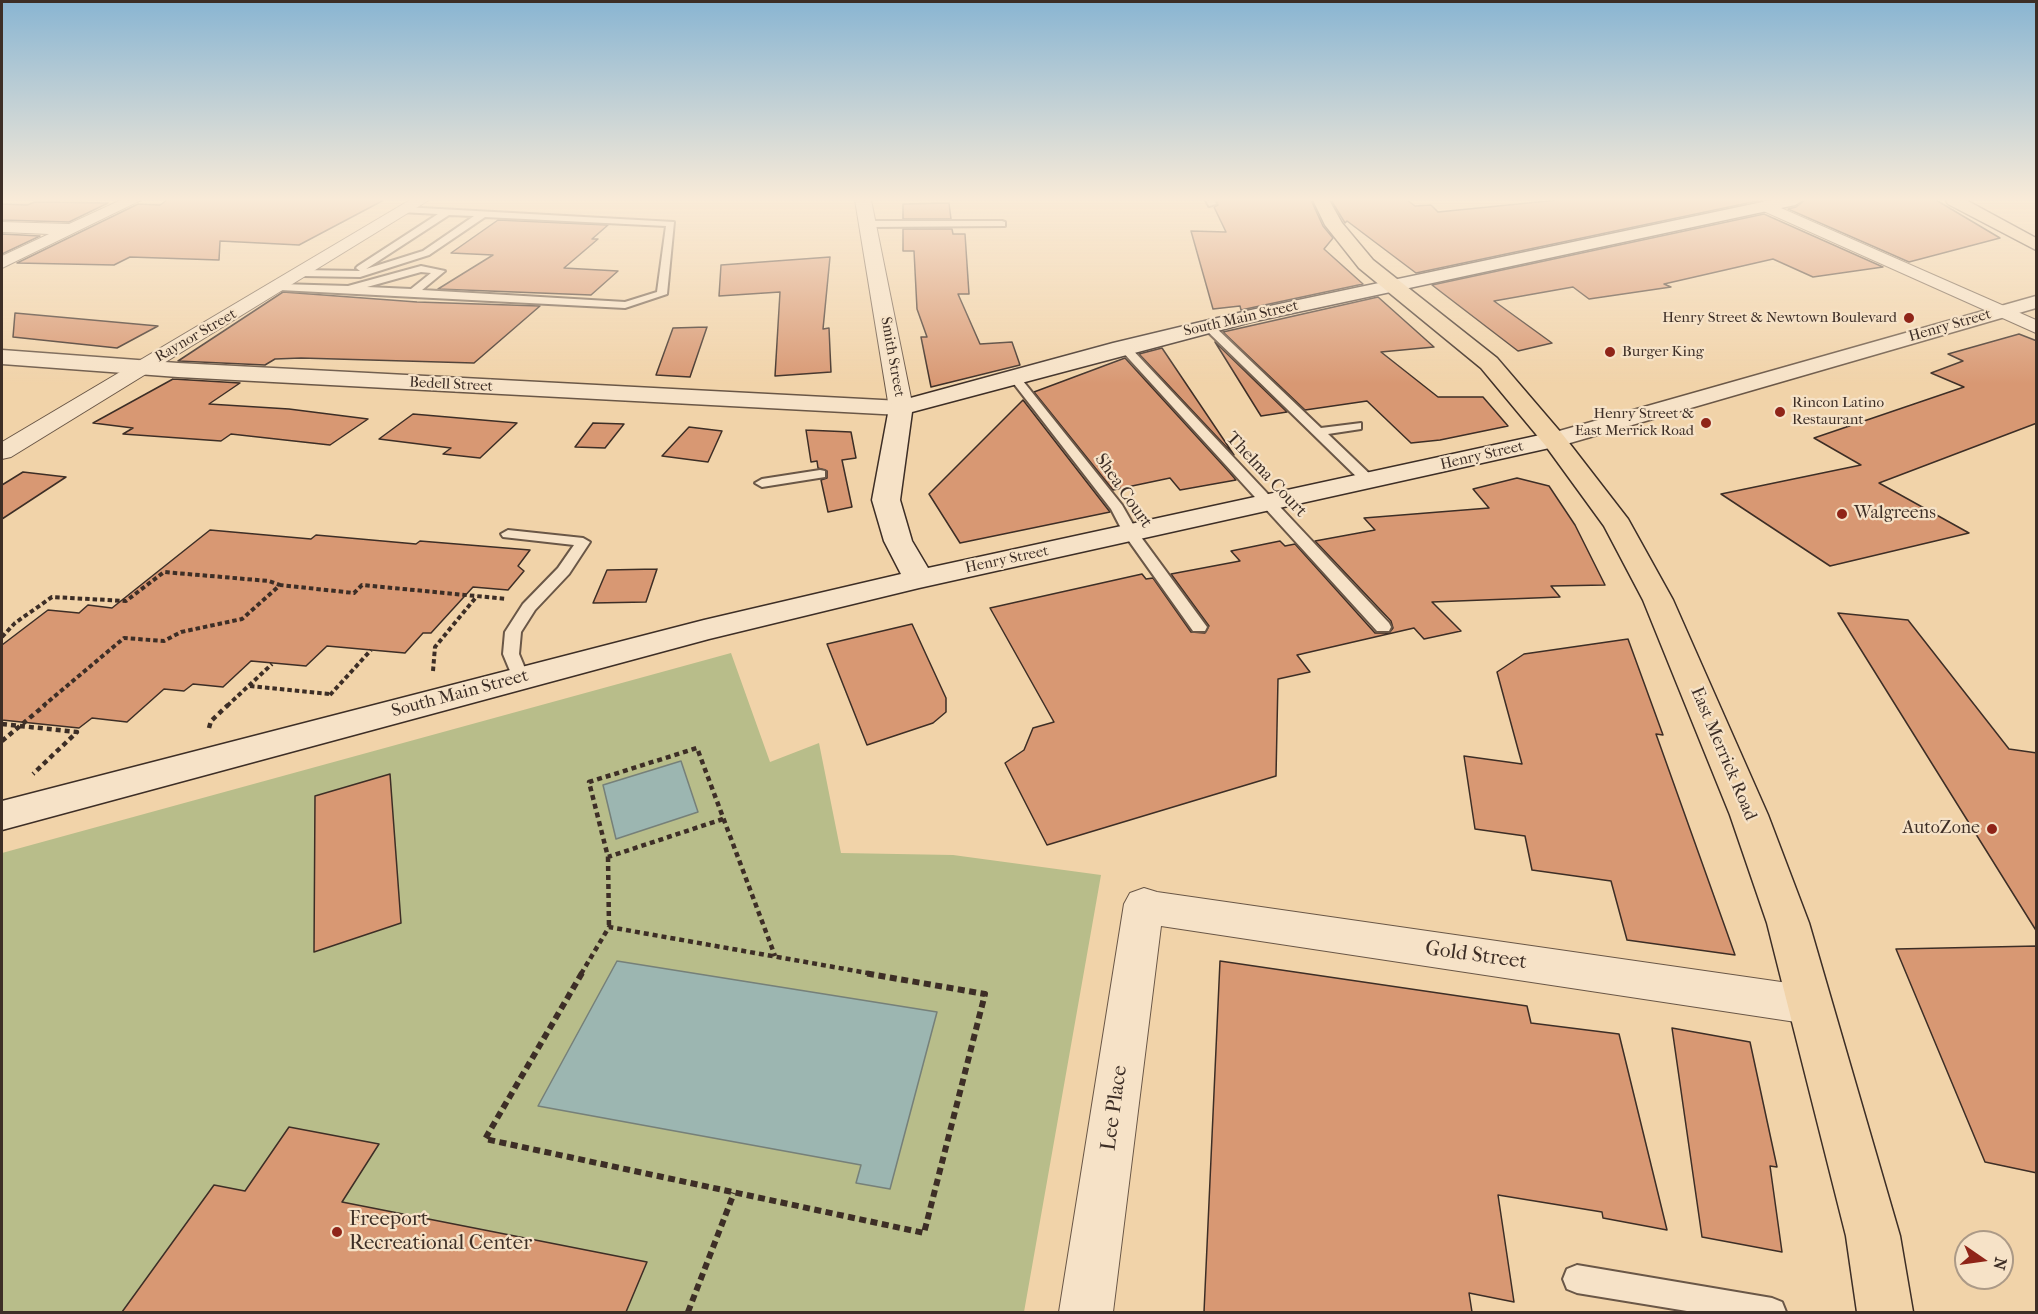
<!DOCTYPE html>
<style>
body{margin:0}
#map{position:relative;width:2038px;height:1314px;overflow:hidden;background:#f1d3a9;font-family:"IM FELL French Canon",serif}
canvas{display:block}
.frame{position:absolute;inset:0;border:3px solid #3d2e26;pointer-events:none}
.north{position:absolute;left:1954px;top:1230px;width:60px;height:60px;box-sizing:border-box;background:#f6e2c7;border:2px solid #ac9a87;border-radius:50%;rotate:103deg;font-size:16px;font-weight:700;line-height:24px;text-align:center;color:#3d2e26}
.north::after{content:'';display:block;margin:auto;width:21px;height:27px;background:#8f2418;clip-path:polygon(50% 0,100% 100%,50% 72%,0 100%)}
</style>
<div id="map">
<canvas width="2038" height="1314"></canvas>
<div class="frame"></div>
<div class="north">N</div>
</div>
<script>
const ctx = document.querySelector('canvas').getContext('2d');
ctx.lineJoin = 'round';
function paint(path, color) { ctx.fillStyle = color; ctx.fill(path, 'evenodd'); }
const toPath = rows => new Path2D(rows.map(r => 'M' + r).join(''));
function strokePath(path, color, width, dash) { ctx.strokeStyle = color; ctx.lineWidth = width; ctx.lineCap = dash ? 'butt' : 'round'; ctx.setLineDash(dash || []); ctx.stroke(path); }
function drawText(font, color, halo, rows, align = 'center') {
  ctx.font = font + ' "IM FELL French Canon",serif'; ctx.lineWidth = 4.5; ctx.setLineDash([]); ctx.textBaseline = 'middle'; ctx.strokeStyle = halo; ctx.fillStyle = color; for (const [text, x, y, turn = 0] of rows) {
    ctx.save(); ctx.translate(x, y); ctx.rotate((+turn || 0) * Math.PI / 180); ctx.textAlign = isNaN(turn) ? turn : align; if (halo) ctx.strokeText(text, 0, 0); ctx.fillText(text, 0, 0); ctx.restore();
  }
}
paint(toPath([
 [731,653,770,762,819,743,841,853,953,855,1101,875,1024,1312,2,1312,2,853]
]), '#b8bd8a');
const water = toPath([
 [681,761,698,812,616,839,603,785,681,761],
 [617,961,937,1012,890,1189,856,1183,861,1165,538,1106,617,961]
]);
paint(water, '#9cb6b1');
strokePath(water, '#768079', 1.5);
const building = toPath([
 [167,200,384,200,299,245,220,241,219,260,130,257,114,265,17,263,138,204,160,205,167,200],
 [1216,200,1311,200,1323,226,1333,238,1324,249,1363,284,1241,310,1240,306,1213,309,1191,231,1226,232,1214,207,1218,205,1216,200],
 [1331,200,1407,200,1415,206,1431,205,1438,212,1558,200,1762,200,1416,273,1347,221,1345,223,1331,200],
 [1805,200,1936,200,2000,238,1909,262,1788,209,1796,207,1805,200],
 [35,202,108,203,69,222,2,220,2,204,27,205,35,202],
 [949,203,951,219,903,219,903,204,949,203],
 [1764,214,1883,267,1813,277,1773,259,1664,284,1671,287,1589,299,1573,287,1494,301,1552,343,1518,351,1432,285,1764,214],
 [498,220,608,225,592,239,598,239,564,268,618,271,591,295,438,289,493,255,451,253,498,220],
 [903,229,952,229,953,234,965,234,969,294,958,294,980,344,1012,342,1020,365,931,387,921,337,927,337,917,309,914,251,903,251,903,229],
 [2,234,40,236,2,254,2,234],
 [830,257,823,329,829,328,831,372,775,376,780,292,719,296,721,265,830,257],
 [283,292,417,302,540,306,474,363,301,358,275,359,265,365,178,361,283,292],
 [1378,297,1434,347,1381,352,1438,397,1483,397,1508,426,1440,440,1411,443,1367,401,1305,410,1223,332,1378,297],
 [15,313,158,326,117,348,13,337,15,313],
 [707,327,690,377,656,375,673,328,707,327],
 [2019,334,2037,341,2037,423,1879,483,1969,533,1830,566,1721,494,1861,465,1814,438,1964,387,1931,373,1963,361,1948,354,2019,334],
 [1215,342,1287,412,1261,416,1215,342],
 [1162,348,1234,455,1139,354,1162,348],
 [1125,358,1230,473,1236,480,1180,490,1170,478,1113,490,1034,392,1125,358],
 [173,379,240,383,209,404,289,409,368,419,330,445,231,434,221,441,123,434,133,428,93,423,173,379],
 [1023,400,1110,512,960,543,929,494,1023,400],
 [413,414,517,423,480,458,443,454,451,448,379,439,413,414],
 [593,423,624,424,605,448,575,447,593,423],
 [689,427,722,431,708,462,662,456,689,427],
 [806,430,851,432,856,458,842,460,852,507,828,512,821,480,827,478,827,471,818,468,817,461,811,462,806,430],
 [23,472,66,477,2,519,2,485,23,472],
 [1517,478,1549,486,1575,525,1605,585,1551,586,1560,597,1432,602,1461,631,1424,639,1414,628,1297,655,1310,672,1278,679,1276,776,1047,845,1005,763,1024,750,1033,728,1054,722,990,608,1142,574,1146,579,1153,578,1191,632,1205,633,1209,626,1171,574,1240,561,1231,551,1280,541,1285,546,1295,544,1375,633,1389,633,1393,628,1391,621,1315,541,1375,530,1364,518,1489,508,1473,489,1517,478],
 [210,530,311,539,316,535,416,544,420,541,530,550,518,566,524,571,508,590,473,587,431,633,423,633,405,653,327,646,306,666,251,661,223,687,193,684,184,691,164,689,127,722,92,718,79,728,2,720,2,645,48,610,79,613,88,605,112,608,210,530],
 [657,569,646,602,593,603,607,570,657,569],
 [1838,613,1908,620,2009,749,2037,753,2037,932,1838,613],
 [912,624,946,698,946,712,933,723,867,745,827,644,912,624],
 [1628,639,1663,735,1656,734,1735,955,1627,940,1611,881,1532,870,1525,836,1475,829,1464,756,1522,764,1497,672,1524,654,1628,639],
 [390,774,401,923,314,952,315,796,390,774],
 [2037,946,2037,1173,1985,1162,1896,949,2037,946],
 [1220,961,1527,1006,1531,1023,1619,1034,1667,1230,1603,1218,1602,1212,1498,1195,1514,1302,1469,1293,1472,1312,1204,1312,1220,961],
 [1672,1028,1750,1042,1777,1167,1770,1166,1782,1252,1702,1237,1672,1028],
 [289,1127,379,1144,342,1202,647,1262,626,1312,122,1312,214,1185,245,1191,289,1127]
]);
paint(building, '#d89873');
strokePath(building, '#3d2e26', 1.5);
const service = toPath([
 [1206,200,1214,200,1216,204,1209,206,1206,200],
 [404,207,674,222,667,294,625,308,280,290,275,287,280,284,348,286,421,266,445,271,422,290,625,302,657,292,666,226,485,217,429,255,360,277,302,276,297,273,302,270,360,271,356,268,358,266,438,214,401,212,400,210,404,207],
 [449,215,474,216,423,251,366,269,449,215],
 [421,272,431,273,411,289,367,287,421,272],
 [1002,221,1005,222,1005,226,869,227,865,224,869,221,1002,221],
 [1205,325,1213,325,1321,428,1361,423,1361,429,1328,434,1374,478,1374,484,1364,484,1205,329,1205,325],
 [1120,345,1128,345,1389,623,1391,627,1389,631,1377,631,1120,349,1120,345],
 [1011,376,1019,376,1122,505,1138,533,1207,627,1205,631,1193,631,1124,534,1111,509,1011,380,1011,376],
 [820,470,825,471,825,477,762,487,755,483,762,479,820,470],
 [508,530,583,538,590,542,569,574,535,610,521,632,519,654,529,678,521,684,513,678,503,654,505,632,523,604,558,568,574,545,503,537,501,534,508,530],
 [1577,1265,1772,1298,1782,1302,1786,1312,1693,1312,1577,1293,1567,1289,1563,1279,1567,1269,1577,1265]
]);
const minor = toPath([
 [121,200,141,200,2,268,2,256,49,234,2,232,2,222,69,224,121,200],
 [410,200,429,200,11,457,2,459,2,442,410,200],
 [855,200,871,200,913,408,909,413,901,415,893,413,889,408,855,200],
 [1765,201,2036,320,2036,333,1759,209,1757,206,1765,201],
 [1144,888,1157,892,1809,986,1824,992,1831,1005,1824,1018,1809,1024,1161,926,1113,1312,1059,1312,1124,904,1130,893,1144,888]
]);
const tertiary = toPath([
 [2036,296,2036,308,1563,445,1554,448,1545,445,1541,440,1545,435,2036,296],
 [2,350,178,363,901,401,910,403,913,408,910,413,901,415,178,377,2,364,2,350]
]);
const secondary = toPath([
 [1772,200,1803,200,1795,205,1251,322,912,412,900,500,912,541,928,568,1554,432,1563,435,1567,440,1563,445,919,588,709,639,2,830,2,801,704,620,901,574,884,541,872,500,889,408,892,403,1113,343,1251,310,1772,200]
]);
const primary = toPath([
 [1313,200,1329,200,1342,223,1373,260,1497,358,1563,435,1628,519,1673,600,1768,815,1809,923,1900,1236,1913,1312,1857,1312,1846,1236,1767,923,1730,815,1643,600,1604,526,1545,445,1481,368,1359,268,1325,225,1313,200]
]);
const trunk = toPath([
 [1946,200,1966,200,2036,238,2036,250,1948,204,1946,200]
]);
strokePath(service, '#6a5747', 4);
strokePath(minor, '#6a5747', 2);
strokePath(tertiary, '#6a5747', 3);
strokePath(secondary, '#3d2e26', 3);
strokePath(primary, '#3d2e26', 3);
strokePath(trunk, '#3d2e26', 3);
strokePath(toPath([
 [2,637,15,623,52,597,126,601,164,572,269,581,280,585],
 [433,671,435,647,477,596],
 [250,686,329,694],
 [330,695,371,650],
 [43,706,124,638,164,641,181,632,242,619,280,585,354,593,362,585,507,599],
 [227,706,272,664]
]), '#3d2e26', 4, [4.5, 3]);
strokePath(toPath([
 [2,724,77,732,33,774],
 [209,728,211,721,228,705],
 [2,741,45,705],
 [723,819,608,857,589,782,697,748,775,956],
 [608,857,609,927],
 [581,974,609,927,873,974]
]), '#3d2e26', 4.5, [5, 4]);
strokePath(toPath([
 [582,973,485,1139,924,1233,985,994,864,973],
 [688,1312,734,1193]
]), '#3d2e26', 6, [7, 4.5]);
paint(service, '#f6e2c7');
paint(minor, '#f6e2c7');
paint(tertiary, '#f6e2c7');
paint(secondary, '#f6e2c7');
paint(primary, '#f1d3a9');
paint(trunk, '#f1d3a9');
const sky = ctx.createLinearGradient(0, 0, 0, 384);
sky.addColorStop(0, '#89b5d2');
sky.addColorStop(0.52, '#f9ebd8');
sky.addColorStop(1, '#f9ebd800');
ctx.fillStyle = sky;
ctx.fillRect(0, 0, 2038, 384);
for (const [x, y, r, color] of [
 [1909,318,6,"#8f2418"],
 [1610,352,6,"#8f2418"],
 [1780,412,6,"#8f2418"],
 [1706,423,6,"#8f2418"],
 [1842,514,6,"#8f2418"],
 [1992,829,6,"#8f2418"],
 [337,1232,6,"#8f2418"]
]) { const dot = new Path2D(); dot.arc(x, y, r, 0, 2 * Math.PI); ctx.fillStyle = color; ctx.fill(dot); strokePath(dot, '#f6e2c7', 2); }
drawText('15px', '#3d2e26', '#f6e2c7', [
 ["Henry Street & Newtown Boulevard",1897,318],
 ["Burger King",1622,352,"left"],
 ["Rincon Latino",1792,403,"left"],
 ["Restaurant",1792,420,"left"],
 ["Henry Street &",1694,414],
 ["East Merrick Road",1694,431]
], 'right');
drawText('15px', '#3d2e26', '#f6e2c7', [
 ["South Main Street",1241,319,-13],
 ["Henry Street",1950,326,-16],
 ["Raynor Street",196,336,-30],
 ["Smith Street",892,357,80],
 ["Bedell Street",451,385,3],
 ["Henry Street",1482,456,-13],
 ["Henry Street",1007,560,-12]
]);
drawText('18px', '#3d2e26', '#f6e2c7', [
 ["Thelma Court",1266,475,47],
 ["Shea Court",1123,491,55],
 ["South Main Street",460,694,-15],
 ["East Merrick Road",1723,754,67]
]);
drawText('18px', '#3d2e26', '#f6e2c7', [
 ["Walgreens",1854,514],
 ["AutoZone",1980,829,"right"]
], 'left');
drawText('21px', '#3d2e26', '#f6e2c7', [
 ["Gold Street",1476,956,8],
 ["Lee Place",1115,1108,-82]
]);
drawText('21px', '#3d2e26', '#f6e2c7', [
 ["Freeport",349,1220],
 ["Recreational Center",349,1244]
], 'left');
</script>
